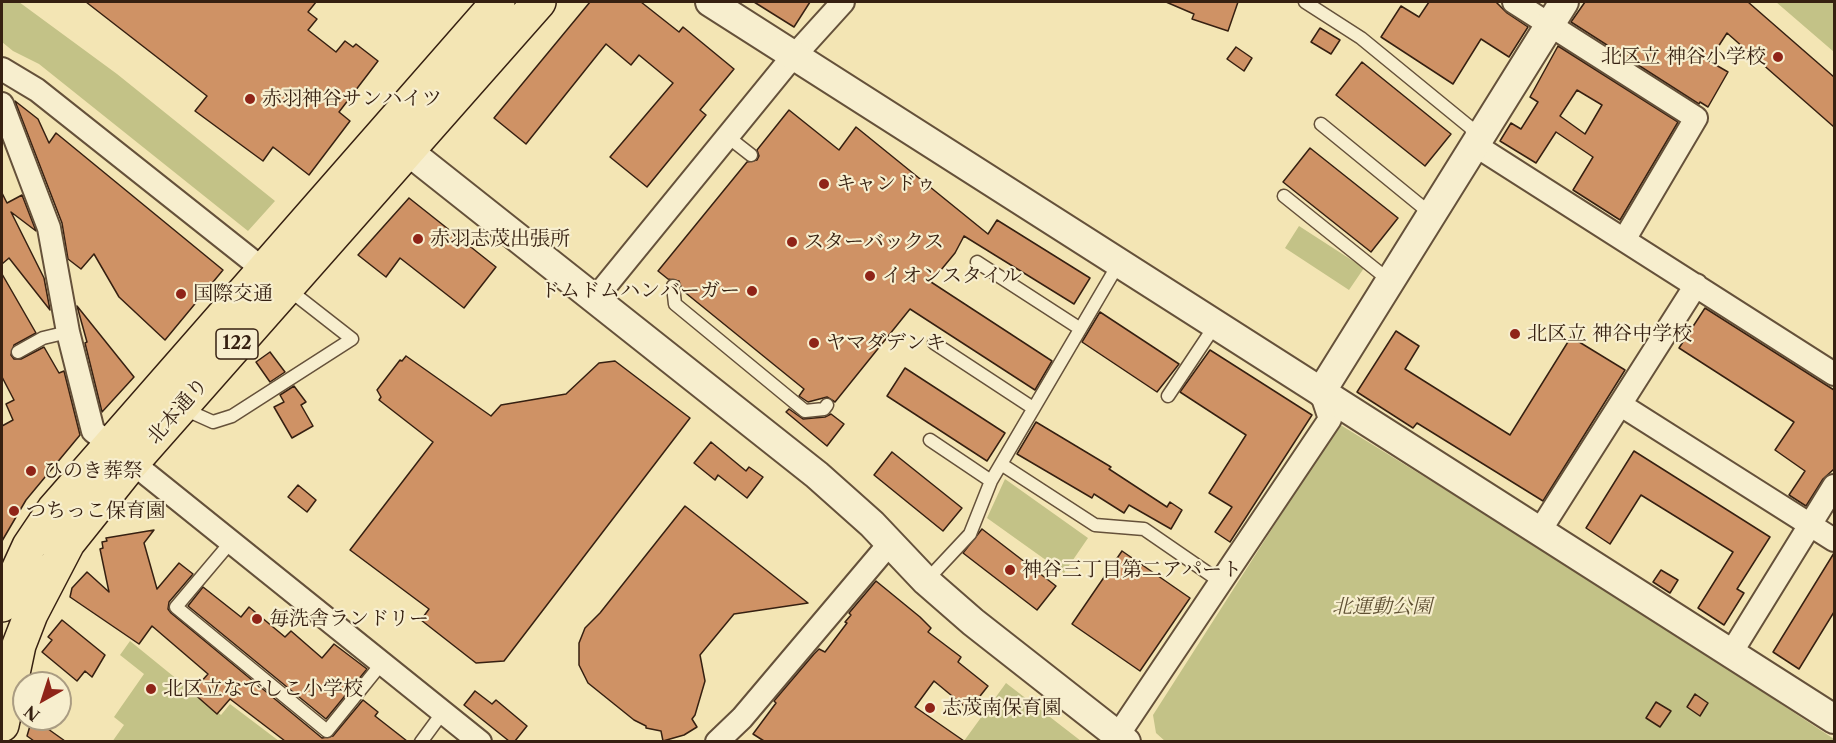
<!DOCTYPE html>
<meta charset="utf-8">
<style>
body{margin:0}
#map{position:relative;width:1836px;height:743px;overflow:hidden;background:#f3e5b4;font-family:"Libre Caslon Text",serif}
canvas{display:block}
.frame{position:absolute;inset:0;border:3px solid #362011;pointer-events:none}
.north{position:absolute;left:12px;top:671px;width:60px;height:60px;box-sizing:border-box;background:#f7eece;border:2px solid #aa9c82;border-radius:50%;rotate:219deg;font-size:16px;font-weight:700;line-height:24px;text-align:center;color:#362011}
.north::after{content:'';display:block;margin:auto;width:21px;height:27px;background:#8f2418;clip-path:polygon(50% 0,100% 100%,50% 72%,0 100%)}
</style>
<div id="map">
<canvas width="1836" height="743"></canvas>
<div class="frame"></div>
<div class="north">N</div>
</div>
<script>
const ctx = document.querySelector('canvas').getContext('2d');
ctx.lineJoin = 'round';
function paint(path, color) { ctx.fillStyle = color; ctx.fill(path, 'evenodd'); }
const toPath = rows => new Path2D(rows.map(r => 'M' + r).join(''));
function strokePath(path, color, width, dash) { ctx.strokeStyle = color; ctx.lineWidth = width; ctx.lineCap = dash ? 'butt' : 'round'; ctx.setLineDash(dash || []); ctx.stroke(path); }
function drawText(font, color, halo, rows, align = 'center') {
  ctx.font = font + ' "Libre Caslon Text","Noto Serif JP",serif'; ctx.lineWidth = 4.5; ctx.setLineDash([]); ctx.textBaseline = 'middle'; ctx.strokeStyle = halo; ctx.fillStyle = color; for (const [text, x, y, turn = 0] of rows) {
    ctx.save(); ctx.translate(x, y); ctx.rotate((+turn || 0) * Math.PI / 180); ctx.textAlign = isNaN(turn) ? turn : align; if (halo) ctx.strokeText(text, 0, 0); ctx.fillText(text, 0, 0); ctx.restore();
  }
}
paint(toPath([
 [2,2,19,2,117,74,275,201,248,231,39,64,13,51,2,42],
 [1776,2,1834,2,1834,52],
 [1299,226,1364,268,1349,290,1285,248],
 [1339,424,1611,592,1834,739,1834,741,1166,742,1156,733,1153,715],
 [1005,479,1088,538,1064,573,987,518],
 [130,641,221,715,230,704,279,741,112,742,124,725,114,717,144,674,120,655],
 [1006,683,1081,741,964,741]
]), '#c3c287');
const building = toPath([
 [86,2,316,2,308,12,317,19,308,30,336,52,345,41,353,47,356,44,378,61,339,112,350,121,309,175,273,147,263,161,195,111,207,96,86,2],
 [590,2,641,2,679,32,683,27,734,69,700,110,706,115,647,187,610,157,673,83,639,55,631,65,606,44,526,144,494,118,590,2],
 [754,2,810,2,794,27,754,2],
 [1166,2,1238,2,1228,31,1192,19,1194,14,1166,2],
 [1429,2,1496,2,1507,13,1528,27,1509,57,1481,39,1453,84,1381,37,1401,6,1419,17,1429,2],
 [1585,2,1748,2,1834,77,1834,127,1727,33,1709,61,1728,72,1708,107,1700,102,1699,104,1571,22,1585,2],
 [1320,28,1340,40,1331,54,1311,42,1320,28],
 [1558,46,1678,122,1620,220,1573,190,1593,157,1556,132,1536,163,1500,141,1511,123,1521,129,1538,102,1530,97,1558,46],
 [1577,90,1602,105,1585,134,1560,116,1577,90],
 [1236,47,1252,58,1244,71,1227,59,1236,47],
 [1362,62,1451,134,1425,166,1336,95,1362,62],
 [15,101,38,119,49,143,56,133,223,270,165,340,119,297,94,254,81,269,68,259,62,223,15,101],
 [789,110,839,150,856,127,988,234,997,220,1090,278,1074,304,964,236,955,253,931,282,1052,361,1035,390,910,309,835,402,827,397,808,402,799,396,804,389,682,290,679,281,668,279,658,271,747,162,757,160,759,156,757,150,789,110],
 [1310,148,1398,218,1371,252,1283,182,1310,148],
 [2,193,7,203,22,195,36,231,11,212,44,278,50,310,9,258,2,264,2,193],
 [409,198,496,267,464,308,400,258,386,277,358,255,409,198],
 [2,274,36,333,14,345,11,355,14,359,21,359,44,347,59,373,64,371,80,435,26,500,2,541,2,426,13,420,6,404,14,400,2,377,2,274],
 [77,306,134,377,102,412,85,343,87,342,77,306],
 [1705,308,1834,390,1834,469,1823,479,1806,506,1789,495,1805,471,1775,450,1794,422,1679,348,1705,308],
 [1100,312,1179,364,1157,392,1082,342,1100,312],
 [1396,331,1419,346,1405,369,1510,435,1571,337,1625,370,1543,501,1417,423,1413,428,1357,392,1396,331],
 [1210,350,1312,415,1230,542,1215,532,1232,507,1209,493,1246,435,1180,392,1210,350],
 [270,352,285,372,270,382,256,362,270,352],
 [406,356,491,416,501,405,566,394,599,363,615,361,690,418,504,661,476,663,421,620,429,609,350,550,433,442,379,400,381,397,377,390,400,360,402,361,406,356],
 [905,368,1005,433,987,461,887,396,905,368],
 [294,386,306,402,301,405,313,426,292,438,274,407,284,402,280,395,294,386],
 [789,409,803,419,825,417,831,414,844,424,827,446,786,412,789,409],
 [1036,422,1111,467,1109,469,1167,507,1170,502,1182,510,1171,529,1129,505,1124,513,1094,494,1092,498,1017,454,1036,422],
 [711,442,746,471,749,467,763,477,747,498,718,475,715,480,694,463,711,442],
 [1634,451,1770,537,1737,589,1744,593,1724,625,1698,608,1733,552,1641,495,1610,544,1586,528,1634,451],
 [892,452,962,508,943,531,874,475,892,452],
 [298,485,316,500,307,512,288,497,298,485],
 [685,506,808,603,734,614,700,655,705,681,695,715,692,719,697,727,684,735,663,741,661,731,646,728,646,726,634,720,588,683,579,665,579,643,585,628,600,613,685,506],
 [982,529,1056,586,1037,610,963,553,982,529],
 [154,530,144,543,157,589,179,563,193,574,169,602,168,609,171,613,322,738,333,736,363,700,378,712,375,716,407,741,285,741,230,699,217,714,192,692,208,674,152,626,139,644,70,597,72,588,87,572,109,592,100,549,103,548,102,542,107,541,106,538,154,530],
 [1122,551,1190,598,1140,671,1072,624,1122,551],
 [1834,553,1834,612,1799,669,1773,652,1834,553],
 [1661,570,1678,580,1670,593,1653,582,1661,570],
 [876,581,920,617,931,628,928,632,961,657,958,662,988,686,969,710,934,681,915,707,964,741,764,741,753,734,776,703,774,701,814,654,819,649,825,652,847,623,845,622,851,615,849,613,876,581],
 [203,587,241,617,249,607,285,637,291,631,322,658,334,644,367,669,326,719,188,606,203,587],
 [62,620,105,655,92,677,85,671,77,681,42,652,52,640,48,637,62,620],
 [475,691,492,704,496,700,527,726,515,741,509,741,464,705,475,691],
 [1695,694,1708,703,1700,716,1687,707,1695,694],
 [1656,702,1671,711,1660,727,1646,718,1656,702],
 [32,719,34,719,65,741,34,741,27,736,32,719]
]);
paint(building, '#cf9265');
strokePath(building, '#362011', 1.5);
const service = toPath([
 [1305,2,1361,38,1471,128,1474,141],
 [1321,124,1431,214],
 [728,137,751,155],
 [1284,196,1390,281],
 [977,262,1079,328],
 [673,286,675,304,805,411,824,409,827,405],
 [934,343,1033,408],
 [18,352,43,338,68,332],
 [1168,396,1216,324],
 [184,409,213,422,232,416,352,339,288,289],
 [930,440,991,481],
 [1001,464,1095,525,1144,529,1221,582],
 [230,543,176,607,327,731,382,663],
 [926,581,970,534,991,481,1119,263],
 [421,742,443,712]
]);
const minor = toPath([
 [1514,2,1696,118,1624,240],
 [2,69,37,90,274,278],
 [2,104,49,228,68,332,93,431,480,742],
 [1475,145,1834,374],
 [594,300,785,66,843,2],
 [1621,405,1834,540],
 [1539,532,1696,285],
 [1731,653,1834,486],
 [1118,735,1330,419,1321,392],
 [717,742,742,718,890,543]
]);
const tertiary = toPath([
 [710,2,1834,719],
 [408,151,817,475,872,524,926,581,973,622,1126,742],
 [1321,392,1564,2]
]);
const trunk = toPath([
 [2,605,29,546,54,509,498,2],
 [2,725,19,645,31,614,68,543,132,463,539,2]
]);
strokePath(service, '#65513a', 15);
strokePath(minor, '#65513a', 26);
strokePath(tertiary, '#65513a', 32);
strokePath(trunk, '#362011', 36);
strokePath(service, '#f7eece', 12);
strokePath(minor, '#f7eece', 22);
strokePath(tertiary, '#f7eece', 28);
strokePath(trunk, '#f3e5b4', 33);
for (const [x, y, r, color] of [
 [1778,57,6,"#8f2418"],
 [250,99,6,"#8f2418"],
 [824,184,6,"#8f2418"],
 [418,239,6,"#8f2418"],
 [792,242,6,"#8f2418"],
 [870,276,6,"#8f2418"],
 [752,291,6,"#8f2418"],
 [181,294,6,"#8f2418"],
 [1515,334,6,"#8f2418"],
 [814,343,6,"#8f2418"],
 [31,471,6,"#8f2418"],
 [14,511,6,"#8f2418"],
 [1010,570,6,"#8f2418"],
 [257,619,6,"#8f2418"],
 [151,689,6,"#8f2418"],
 [930,708,6,"#8f2418"]
]) { const dot = new Path2D(); dot.arc(x, y, r, 0, 2 * Math.PI); ctx.fillStyle = color; ctx.fill(dot); strokePath(dot, '#f7eece', 2); }
for (const [x, y, w] of [
 [237,344,42]
]) { const box = new Path2D(); box.roundRect(x - w / 2, y - 15, w, 30, 4.5); ctx.fillStyle = '#f7eece'; ctx.fill(box); strokePath(box, '#362011', 1.5); }
drawText('bold 18px', '#362011', null, [
 ["122",237,344]
]);
drawText('20px', '#362011', '#f7eece', [
 ["北区立 神谷小学校",1766,57,"right"],
 ["赤羽神谷サンハイツ",262,99],
 ["キャンドゥ",836,184],
 ["赤羽志茂出張所",430,239],
 ["スターバックス",804,242],
 ["イオンスタイル",882,276],
 ["ドムドムハンバーガー",740,291,"right"],
 ["国際交通",193,294],
 ["北区立 神谷中学校",1527,334],
 ["ヤマダデンキ",826,343],
 ["ひのき葬祭",43,471],
 ["つちっこ保育園",26,511],
 ["神谷三丁目第二アパート",1022,570],
 ["毎洗舎ランドリー",269,619],
 ["北区立なでしこ小学校",163,689],
 ["志茂南保育園",942,708]
], 'left');
drawText('20px', '#362011', '#f7eece', [
 ["北本通り",178,411,-49]
]);
drawText('italic 20px', '#605134', '#f7eece', [
 ["北運動公園",1382,607]
]);
</script>
